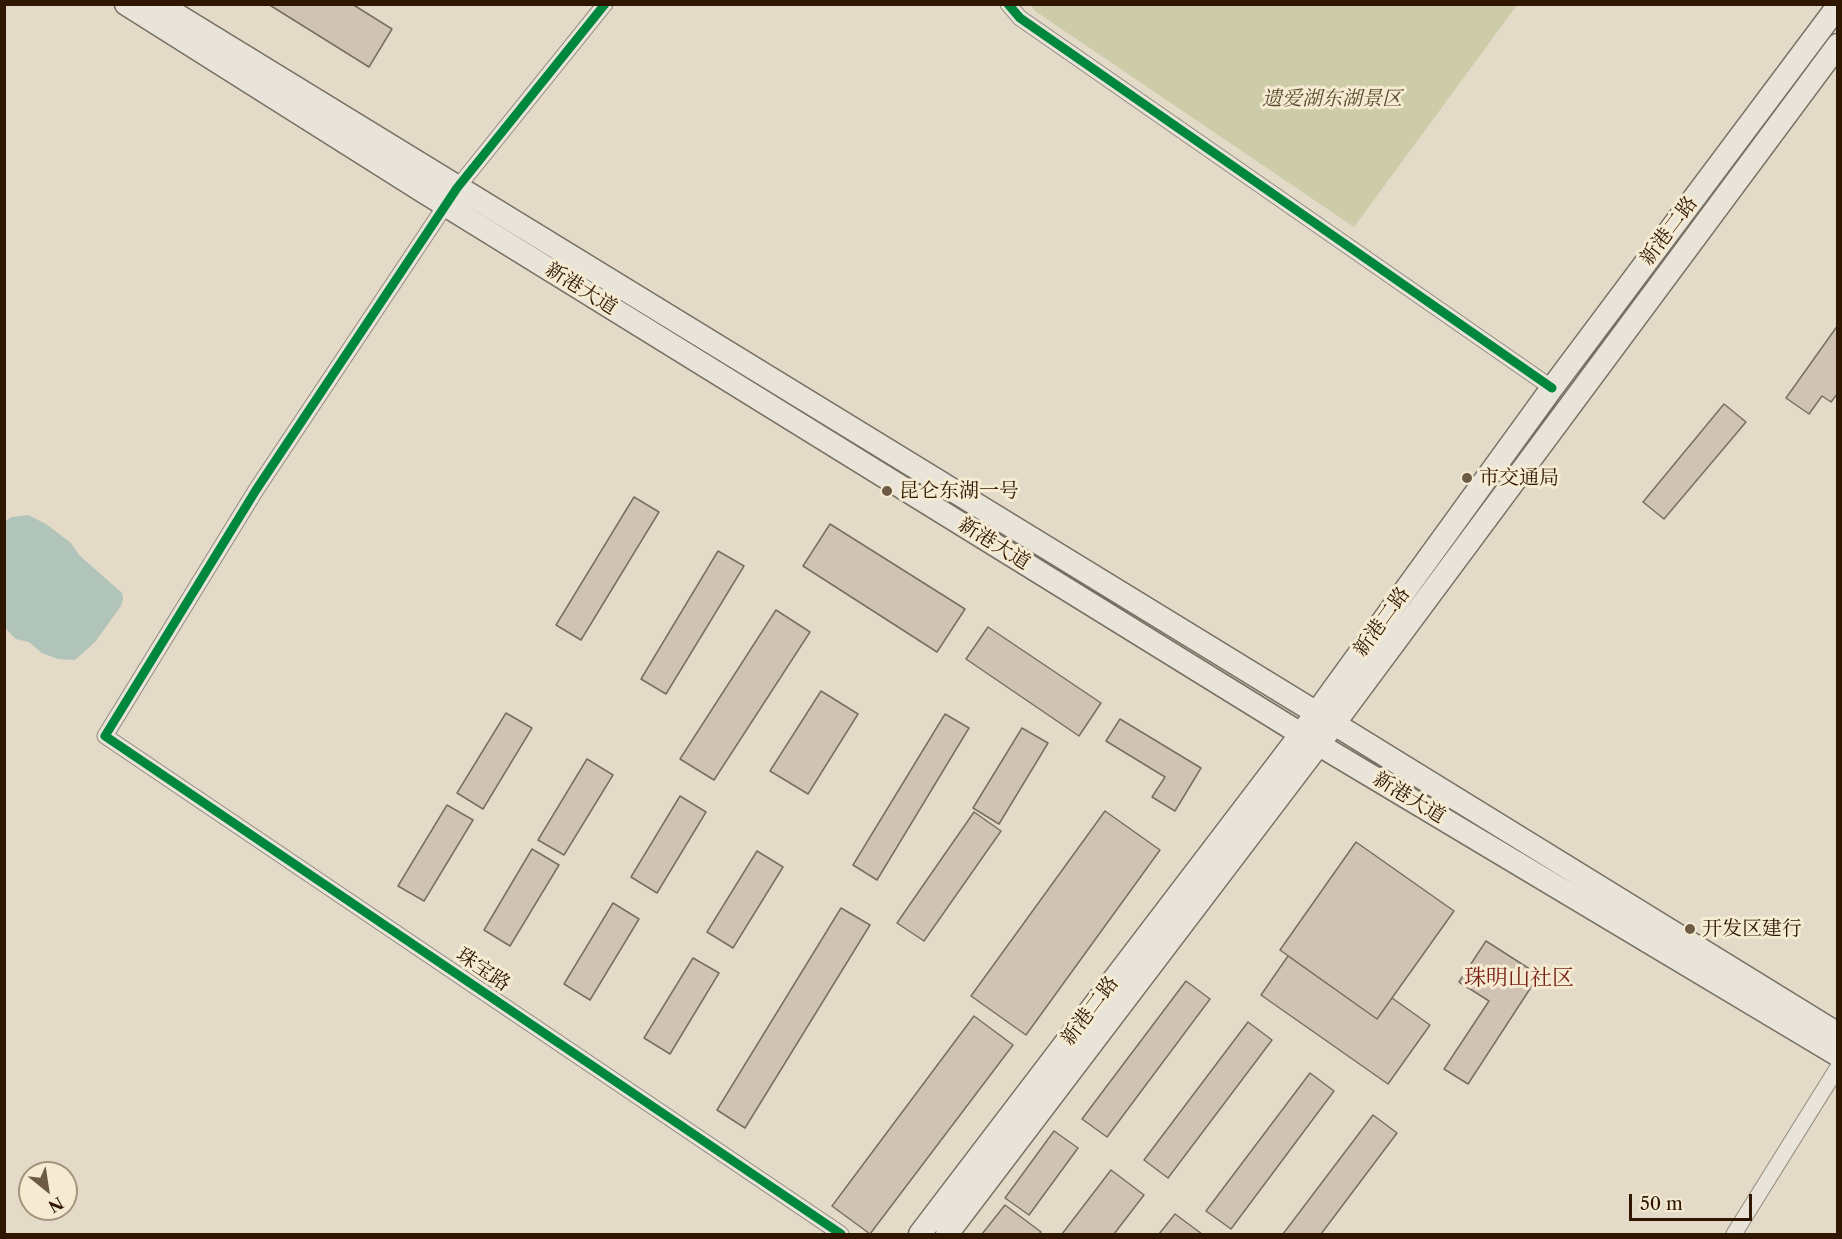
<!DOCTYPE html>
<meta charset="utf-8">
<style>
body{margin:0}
#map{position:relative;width:1842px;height:1239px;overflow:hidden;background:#e3dac7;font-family:"Libre Caslon Text",serif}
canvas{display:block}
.frame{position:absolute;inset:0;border:6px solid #2e1600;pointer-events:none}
.north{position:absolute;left:18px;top:1161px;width:60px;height:60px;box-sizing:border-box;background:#f5ead2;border:2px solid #a5957e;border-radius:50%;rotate:150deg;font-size:16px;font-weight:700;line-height:24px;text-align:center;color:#2e1600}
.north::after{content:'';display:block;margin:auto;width:21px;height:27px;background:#6d5b46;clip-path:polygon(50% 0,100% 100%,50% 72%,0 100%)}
.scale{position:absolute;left:1629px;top:1194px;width:123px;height:27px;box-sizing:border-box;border:3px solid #2e1600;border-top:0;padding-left:8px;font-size:18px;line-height:21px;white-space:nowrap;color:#2e1600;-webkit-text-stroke:4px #f5ead2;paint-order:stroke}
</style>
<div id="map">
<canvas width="1842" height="1239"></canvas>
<div class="frame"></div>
<div class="north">N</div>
<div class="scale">50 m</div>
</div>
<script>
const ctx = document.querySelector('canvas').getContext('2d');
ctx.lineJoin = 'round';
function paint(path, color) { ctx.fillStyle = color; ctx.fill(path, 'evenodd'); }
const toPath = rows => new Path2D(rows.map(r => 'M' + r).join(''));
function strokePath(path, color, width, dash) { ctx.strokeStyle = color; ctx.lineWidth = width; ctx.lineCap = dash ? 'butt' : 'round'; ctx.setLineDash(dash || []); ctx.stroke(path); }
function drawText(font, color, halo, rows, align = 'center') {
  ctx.font = font + ' "Libre Caslon Text","Noto Serif SC",serif'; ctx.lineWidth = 6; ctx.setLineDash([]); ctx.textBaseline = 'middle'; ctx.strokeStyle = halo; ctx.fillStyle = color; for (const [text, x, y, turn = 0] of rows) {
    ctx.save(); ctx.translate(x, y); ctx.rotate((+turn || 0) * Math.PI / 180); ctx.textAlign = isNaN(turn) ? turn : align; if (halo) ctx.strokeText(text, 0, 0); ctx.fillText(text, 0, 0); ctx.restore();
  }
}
paint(toPath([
 [1031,5,1517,5,1354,227,1035,11]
]), '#cccca8');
paint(toPath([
 [28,515,46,524,71,543,79,555,122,593,123,599,121,606,95,642,75,660,58,659,42,653,29,642,16,639,5,628,5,521,12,517]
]), '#b1c4ba');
const building = toPath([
 [268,4,352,4,392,29,369,67,268,4],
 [1838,325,1838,393,1831,402,1822,396,1809,414,1786,398,1838,325],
 [1724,404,1746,422,1664,519,1643,502,1724,404],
 [634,497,659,512,581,640,556,625,634,497],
 [830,524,965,609,937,652,803,566,830,524],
 [718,551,744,566,666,694,641,679,718,551],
 [776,610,810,632,714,780,680,759,776,610],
 [988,627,1101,703,1079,736,966,659,988,627],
 [821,691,858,714,808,794,770,771,821,691],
 [506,713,532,728,483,809,457,793,506,713],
 [945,714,969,728,877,880,853,865,945,714],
 [1120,719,1201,768,1175,811,1152,797,1165,777,1106,741,1120,719],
 [1022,728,1048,743,999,824,973,808,1022,728],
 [587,759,613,775,564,855,538,840,587,759],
 [680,796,706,812,657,893,631,877,680,796],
 [447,805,473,820,424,901,398,886,447,805],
 [1105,811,1160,850,1026,1035,971,996,1105,811],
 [974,812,1001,831,924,941,897,923,974,812],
 [1356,842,1454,911,1377,1019,1280,950,1356,842],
 [532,849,559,865,510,946,484,930,532,849],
 [757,851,783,867,733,948,707,932,757,851],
 [613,903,639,919,590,1000,564,984,613,903],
 [841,908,870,925,745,1128,717,1110,841,908],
 [1486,941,1539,975,1468,1084,1444,1069,1489,1001,1459,982,1486,941],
 [1288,956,1377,1019,1392,998,1430,1025,1388,1084,1261,995,1288,956],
 [693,958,719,973,670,1054,644,1038,693,958],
 [1186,981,1210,999,1107,1137,1082,1119,1186,981],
 [974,1016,1013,1045,870,1234,832,1206,974,1016],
 [1248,1022,1272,1040,1168,1178,1144,1160,1248,1022],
 [1310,1073,1334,1091,1231,1229,1206,1211,1310,1073],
 [1373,1115,1397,1133,1321,1234,1283,1234,1373,1115],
 [1054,1131,1078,1148,1029,1215,1005,1198,1054,1131],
 [1111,1170,1144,1195,1114,1234,1062,1234,1111,1170],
 [1005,1205,1041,1232,1039,1234,982,1234,1005,1205],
 [1175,1214,1202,1234,1159,1234,1175,1214]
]);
paint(building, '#d1c3b3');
strokePath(building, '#776f62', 1.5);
const minor = toPath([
 [605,4,457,188,256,490,105,736,841,1234],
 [1008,4,1020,18,1552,388],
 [1734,1234,1838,1067]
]);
const secondary = toPath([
 [126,4,424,192,1301,734,1838,1055],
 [159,4,1333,723,1838,1034],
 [920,1234,1301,734,1552,388,1838,6],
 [947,1234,1319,744,1838,45]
]);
strokePath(minor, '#91897c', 17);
strokePath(secondary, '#776f62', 25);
strokePath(minor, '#e9e4da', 15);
strokePath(secondary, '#e9e4da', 22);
strokePath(toPath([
 [605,4,457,188,256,490,105,736,841,1234],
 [1008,4,1020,18,1552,388]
]), '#00873e', 9);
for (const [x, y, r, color] of [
 [1467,478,6,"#6d5b46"],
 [887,491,6,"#6d5b46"],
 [1690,929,6,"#6d5b46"]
]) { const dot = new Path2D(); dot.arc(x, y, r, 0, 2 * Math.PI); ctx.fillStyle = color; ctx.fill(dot); strokePath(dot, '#f5ead2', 2); }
drawText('italic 20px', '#58492b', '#f5ead2', [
 ["遗爱湖东湖景区",1332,99]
]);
drawText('20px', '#2e1600', '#f5ead2', [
 ["新港二路",1669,231,-53],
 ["新港大道",581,289,32],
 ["新港大道",994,544,32],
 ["新港二路",1382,622,-54],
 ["新港大道",1409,798,31],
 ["珠宝路",483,970,34],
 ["新港二路",1090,1011,-53]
]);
drawText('20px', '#2e1600', '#f5ead2', [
 ["市交通局",1479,478],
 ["昆仑东湖一号",899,491],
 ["开发区建行",1702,929]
], 'left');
drawText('22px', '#7a1f14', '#f5ead2', [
 ["珠明山社区",1519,979]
]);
</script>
